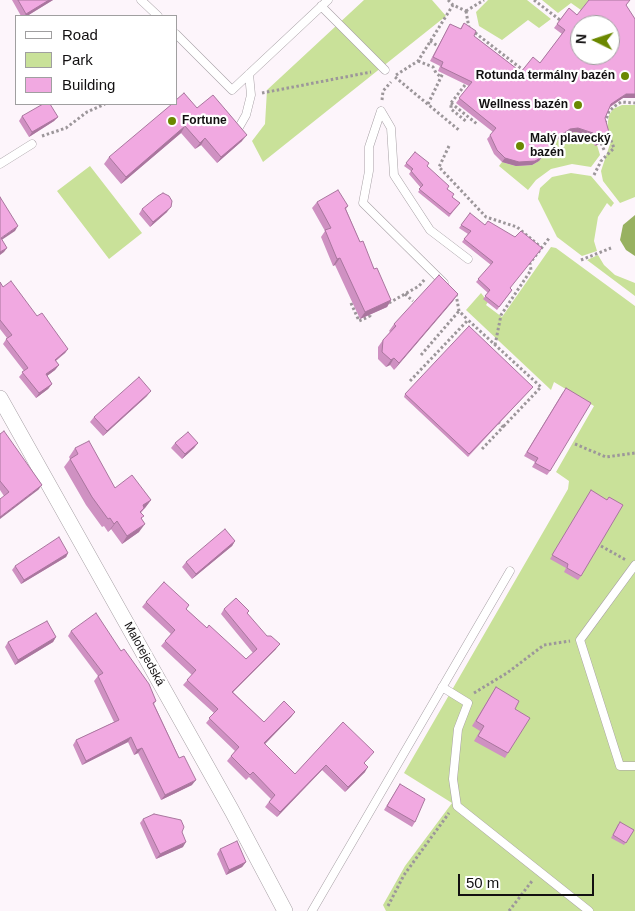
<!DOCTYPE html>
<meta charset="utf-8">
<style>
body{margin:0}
#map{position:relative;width:635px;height:911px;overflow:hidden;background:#fdf5fb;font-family:Arial,sans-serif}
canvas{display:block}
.legend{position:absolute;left:15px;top:15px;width:162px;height:90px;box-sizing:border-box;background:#fff;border:1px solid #a09fa0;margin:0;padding:6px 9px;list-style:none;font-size:15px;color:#121011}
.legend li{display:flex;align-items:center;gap:10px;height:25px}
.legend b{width:25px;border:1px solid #a09fa0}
.north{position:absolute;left:570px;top:15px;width:50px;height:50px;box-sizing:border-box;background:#fff;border:1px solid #a09fa0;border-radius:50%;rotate:274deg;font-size:14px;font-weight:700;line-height:20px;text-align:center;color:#121011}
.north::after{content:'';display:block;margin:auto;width:18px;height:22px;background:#6b8800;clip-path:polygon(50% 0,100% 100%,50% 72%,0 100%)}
.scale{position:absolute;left:458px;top:874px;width:136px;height:22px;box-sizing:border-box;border:2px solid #121011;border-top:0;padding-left:6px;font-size:15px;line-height:18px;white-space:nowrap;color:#121011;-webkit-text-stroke:4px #fff;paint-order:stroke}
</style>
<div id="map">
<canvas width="635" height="911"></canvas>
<ul class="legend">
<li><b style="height:6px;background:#fff"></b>Road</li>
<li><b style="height:14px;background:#c9e199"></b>Park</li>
<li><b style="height:14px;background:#f1a9e1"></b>Building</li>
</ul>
<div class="north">N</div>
<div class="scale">50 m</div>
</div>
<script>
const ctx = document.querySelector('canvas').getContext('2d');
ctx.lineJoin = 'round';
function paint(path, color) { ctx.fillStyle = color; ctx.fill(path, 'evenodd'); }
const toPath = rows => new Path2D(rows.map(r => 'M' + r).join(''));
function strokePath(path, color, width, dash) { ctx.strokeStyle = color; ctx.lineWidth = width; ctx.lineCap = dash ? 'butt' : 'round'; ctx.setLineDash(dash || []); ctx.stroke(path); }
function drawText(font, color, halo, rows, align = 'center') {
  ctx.font = font + ' Arial,sans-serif'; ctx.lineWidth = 4.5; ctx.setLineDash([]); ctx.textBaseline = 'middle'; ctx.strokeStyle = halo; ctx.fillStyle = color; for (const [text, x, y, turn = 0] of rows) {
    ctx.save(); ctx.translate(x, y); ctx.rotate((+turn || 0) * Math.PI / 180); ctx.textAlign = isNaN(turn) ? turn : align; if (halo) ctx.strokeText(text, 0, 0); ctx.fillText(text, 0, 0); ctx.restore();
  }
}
paint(toPath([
 [364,0,432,0,446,16,263,162,252,141,265,124,267,90],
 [488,0,527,0,551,19,539,28,528,20,502,40,479,26,476,12],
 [542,0,589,0,581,10,571,3,558,13],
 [622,105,635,105,635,197,620,203,603,181,601,171,612,138,607,128,609,115,613,109],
 [576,132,590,137,595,145,597,145,600,155,591,167,572,164,551,169,536,180,528,190,499,166,502,162,516,166,532,165,539,161,561,136],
 [90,166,142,233,109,259,57,191],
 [571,173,591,176,614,203,611,207,607,203,598,217,594,241,597,251,582,256,557,237,538,199,540,188,552,177],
 [551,247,556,248,635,306,635,911,386,911,383,905,405,866,452,803,404,773,568,489,569,481,556,472,594,406,554,382,551,390,466,310,481,293,488,302,486,305,502,317],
 [598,255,604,265,615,275,635,283,635,296,587,260]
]), '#c9e199');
paint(toPath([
 [635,215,635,256,626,250,620,240,623,225]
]), '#98b161');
const lane = toPath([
 [141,0,158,16],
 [321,6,385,70],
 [176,34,232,90,328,0],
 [381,111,369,147,369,171,363,203,444,283],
 [381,111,391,128,394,175,430,230,468,259],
 [238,129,246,115,251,95,249,74],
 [0,164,32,144],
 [635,565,580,640,620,766,635,766],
 [442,687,468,703,458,729,453,779,457,806,589,911],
 [312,911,510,571]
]);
const street = toPath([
 [0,398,232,811,285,911]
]);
strokePath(lane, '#a7a0a5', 9);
strokePath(street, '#a7a0a5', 16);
strokePath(toPath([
 [448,0,453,5,466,11],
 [534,0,560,20],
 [466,11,469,28,523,70],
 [466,11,484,0],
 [430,41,438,46],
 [418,61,433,67,436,73,441,77],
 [396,75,418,61,453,5],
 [395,77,460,131],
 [465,85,451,103,451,109,467,122],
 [262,93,371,72],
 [382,100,383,91,391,82],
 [451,103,477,124],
 [428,104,443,73],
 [605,123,609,111,615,106,621,102,635,103],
 [42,136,66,128,87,112,105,104],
 [601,143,605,152],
 [449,146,439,167,486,217,517,227,542,248],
 [594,175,601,161,614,148,608,133],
 [581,260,611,248],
 [405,294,413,301],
 [456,294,459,311,468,320],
 [351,303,359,321,370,316,370,313],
 [389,303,419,286,425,279],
 [495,345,501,315,531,270,530,263,550,237],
 [421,355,459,311],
 [410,381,468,320,541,387,503,427],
 [575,444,606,457,635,453],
 [482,449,503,427,497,421],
 [601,546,626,560],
 [474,693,507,673,544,645,570,641],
 [388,906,404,875,449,813],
 [509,911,532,881]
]), '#9c969a', 3, [2.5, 2.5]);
strokePath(lane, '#fff', 8);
strokePath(street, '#fff', 15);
paint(toPath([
 [12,0,53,0,27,16,21,16],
 [626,6,623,98,610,107,605,118,607,140,595,146,590,137,576,132,568,133,555,141,539,161,532,165,516,166,502,162,494,154,487,139,493,132,456,103,469,86,438,71,440,66,430,61,450,24,460,29,464,23,474,36,521,72,540,63,562,34,554,28,569,8,577,15],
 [197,108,242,141,217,163,201,145,195,149,181,133,121,184,104,164,109,157],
 [22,116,58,117,54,121,29,137,19,121],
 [415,152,447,189,452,197,460,203,449,217,418,192,421,188,409,174,411,171,404,166],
 [317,202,348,206,346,209,360,242,391,300,387,307,360,319,335,265,333,266,321,237,325,231,312,208],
 [142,209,167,212,150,227,139,214],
 [470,213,510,288,512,290,497,310,483,299,488,293,476,282,491,265,462,242,468,234,459,228],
 [0,282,3,287,37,316,68,349,65,353,56,361,59,365,55,370,47,376,52,384,48,389,36,398,19,377,24,371,3,344,7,338,0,329],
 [458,294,453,301,394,370,390,365,386,367,378,359,378,347,383,340,390,332,389,331,394,324],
 [531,389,468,457,404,397,405,394],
 [563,392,550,471,547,475,532,467,535,462,524,456],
 [147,396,103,436,90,422,94,417],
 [0,434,42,485,38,490,4,496,0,490],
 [175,443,198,443,194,448,182,459,171,448],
 [75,448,115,488,151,500,141,513,142,519,139,532,122,544,111,529,108,532,104,526,102,527,86,505,64,467,70,459,69,457],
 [589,494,581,576,578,580,564,572,566,568,550,559],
 [235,541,232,546,192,579,182,567,186,562],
 [68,553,66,557,21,584,12,570,15,566],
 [146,602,189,605,186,609,207,628,246,659,253,653,221,614,224,609,249,611,247,614,276,649,233,692,264,722,295,712,291,717,265,744,295,774,343,722,370,757,364,763,365,772,345,792,322,770,277,817,265,807,271,799,249,777,246,780,227,761,235,751,206,723,214,713,183,685,192,675,161,646,171,634,142,607],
 [71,631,121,651,156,701,154,704,192,785,161,800,138,753,134,755,128,742,82,765,73,745,76,740,114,722,94,681,98,676,68,636],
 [56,637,53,642,15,665,5,647,8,642],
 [496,687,515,709,508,753,505,758,474,741,480,731,472,726],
 [400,784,415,822,412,827,384,810],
 [143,819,183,847,156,859,140,823],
 [618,824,634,830,624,845,611,838],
 [220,849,246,862,242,867,226,875,217,854]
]), '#cf91c2');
paint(toPath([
 [49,0,53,0,27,16,24,16,26,14],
 [626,94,635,94,635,98,623,98,608,108,611,104],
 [58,117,54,121,29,137,32,132],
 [185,126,181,133,121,184,126,177],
 [578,128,593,133,590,137,576,132,568,133,555,141,539,161,532,165,516,166,502,162,505,158,558,137,570,129],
 [247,135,242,141,217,163,221,157],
 [610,136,607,140,595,146,598,142],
 [205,138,201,145,195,149,200,143],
 [171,207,167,212,150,227,153,222],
 [18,226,15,231,0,241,0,239],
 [7,248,4,252,0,255,0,252],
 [340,258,335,265,333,266,337,259],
 [458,294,453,301,394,370,399,363],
 [391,300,387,307,360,319,365,312],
 [68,349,65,353,51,364,55,360],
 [394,358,390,365,386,367,391,360],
 [59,365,55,370,43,379,46,374],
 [52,384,48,389,36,398,39,393],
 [151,391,147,396,103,436,107,431],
 [198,443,194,448,182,459,185,454],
 [42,485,38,490,0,519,0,517],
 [151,500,145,508,137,514,143,505],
 [117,521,111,529,108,532,114,524],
 [145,524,139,532,122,544,127,536],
 [235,541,232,546,192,579,196,574],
 [68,553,66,557,21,584,24,580],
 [56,637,53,642,15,665,18,660],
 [280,644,276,649,229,696,232,692],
 [295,712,291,717,261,748,264,743],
 [131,737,128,742,82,765,86,761],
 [142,748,138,753,134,755,137,750],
 [326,765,322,770,277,817,280,812],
 [368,767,365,772,345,792,348,787],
 [196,780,192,785,161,800,165,795],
 [186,842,183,847,156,859,160,854],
 [246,862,242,867,226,875,229,870]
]), '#a9769e');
const building = toPath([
 [18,0,49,0,26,14,18,0],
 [589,0,630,0,626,5,635,19,635,94,626,94,611,104,605,118,610,136,598,142,593,133,578,128,570,129,558,137,542,157,535,161,519,162,505,158,497,150,490,135,496,128,459,98,472,82,441,67,443,62,433,57,450,24,461,29,464,23,476,31,474,36,521,72,533,57,540,63,565,30,557,24,569,8,577,15,589,0],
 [580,25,610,25,610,55,580,55,580,25],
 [184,93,197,108,213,95,247,135,221,157,205,138,200,143,185,126,126,177,109,157,172,104,176,104,176,100,184,93],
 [43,104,50,104,58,117,32,132,22,116,43,104],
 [415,152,429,163,427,166,449,186,447,189,454,194,452,197,460,203,450,214,419,189,423,185,411,171,413,169,406,163,415,152],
 [338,190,348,206,345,208,360,242,363,241,374,269,377,268,391,300,365,312,340,258,337,259,325,230,331,228,317,202,338,190],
 [163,193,169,196,172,201,171,207,153,222,142,209,158,196,163,193],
 [0,197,18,226,1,238,7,248,0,252,0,197],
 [470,213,485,225,488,221,515,237,521,231,542,248,510,288,512,290,499,307,485,296,490,290,478,279,493,262,464,239,471,231,461,225,470,213],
 [439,275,458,294,399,363,394,358,391,360,382,352,383,340,396,326,394,324,439,275],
 [11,281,37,316,42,313,68,349,55,360,59,365,46,374,52,384,39,393,22,372,28,368,6,339,12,335,0,320,0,282,3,287,11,281],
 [469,326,533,387,469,454,405,394,469,326],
 [139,377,151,391,107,431,94,417,139,377],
 [566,388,591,403,550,471,535,463,538,458,527,452,566,388],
 [4,431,42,485,0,517,0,499,9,492,0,481,0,434,4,431],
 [188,432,198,443,185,454,175,443,188,432],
 [89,441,115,488,132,475,151,500,143,505,144,508,140,512,144,516,141,518,145,524,127,536,117,521,114,524,110,518,108,519,92,497,70,459,78,454,75,448,89,441],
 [591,490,607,500,609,497,623,505,581,576,567,568,568,564,552,555,591,490],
 [225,529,235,541,196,574,186,562,225,529],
 [59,537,68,553,24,580,15,566,59,537],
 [164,582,189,605,186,609,207,628,209,625,246,659,257,649,224,609,236,598,249,611,247,613,267,636,271,636,280,644,232,692,264,722,284,701,295,712,264,743,295,774,343,722,374,752,364,763,368,767,348,787,326,765,280,812,269,802,275,795,253,772,250,775,231,756,239,747,209,718,218,709,187,680,196,670,165,641,175,630,146,602,164,582],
 [96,613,121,651,124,649,149,684,156,701,153,703,179,758,184,756,196,780,165,795,142,748,137,750,131,737,86,761,76,740,119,720,98,676,103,673,71,631,96,613],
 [47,621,56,637,18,660,8,642,47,621],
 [496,687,519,701,515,709,530,718,508,753,478,736,484,726,476,721,496,687],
 [400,784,425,799,415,822,387,806,400,784],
 [154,814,181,820,184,827,182,832,186,842,160,854,143,819,154,814],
 [620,822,634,830,626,843,613,835,620,822],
 [237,841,246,862,229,870,220,849,237,841]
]);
paint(building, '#f1a9e1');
strokePath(building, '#a9769e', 1);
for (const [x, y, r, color] of [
 [625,76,5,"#6b8800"],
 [578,105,5,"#6b8800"],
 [172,121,5,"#6b8800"],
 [520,146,5,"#6b8800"]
]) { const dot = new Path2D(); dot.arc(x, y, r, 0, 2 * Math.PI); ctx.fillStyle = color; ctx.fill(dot); strokePath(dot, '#fff', 2); }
drawText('bold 12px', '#121011', '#fff', [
 ["Rotunda termálny bazén",615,76],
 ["Wellness bazén",568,105],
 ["Fortune",182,121,"left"],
 ["Malý plavecký",530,139,"left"],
 ["bazén",530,153,"left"]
], 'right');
drawText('12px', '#121011', '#fff', [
 ["Malotejedská",144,654,61]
]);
</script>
